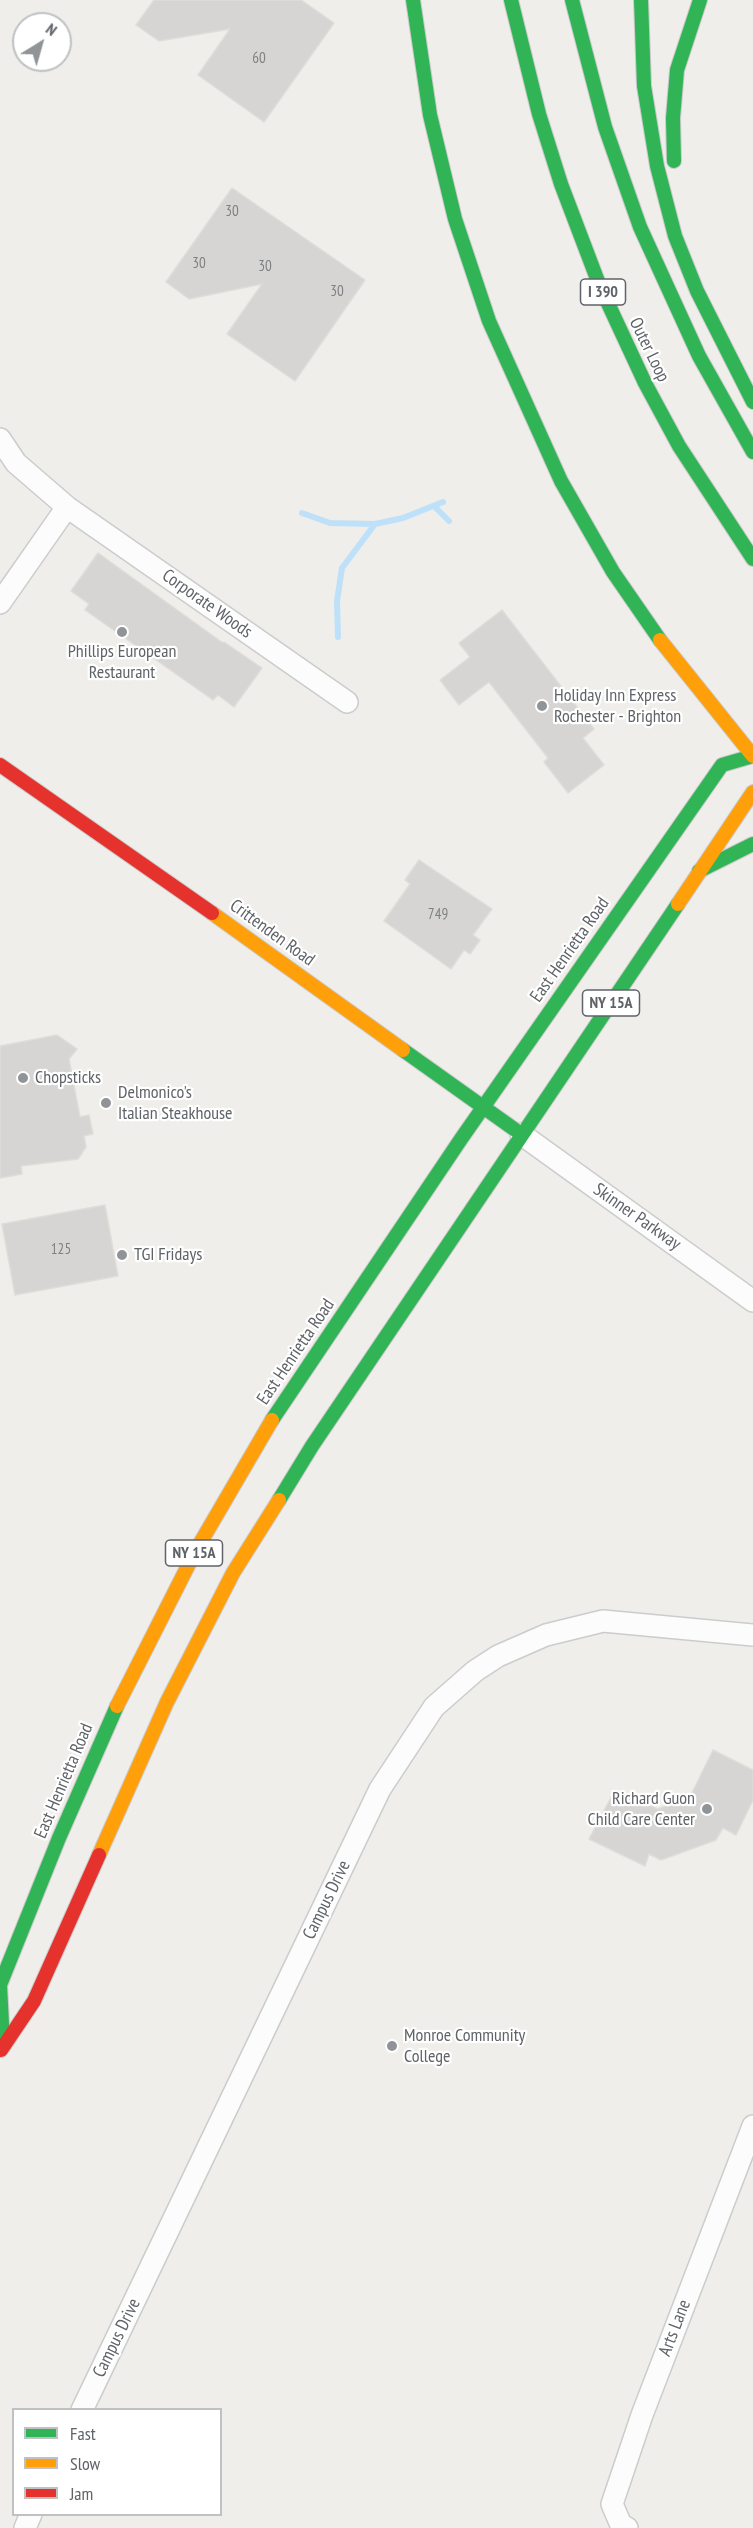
<!DOCTYPE html>
<style>
body{margin:0}
#map{position:relative;width:753px;height:2528px;overflow:hidden;background:#efeeea;font-family:"PT Sans Narrow",sans-serif}
canvas{display:block}
.legend{position:absolute;left:12px;top:2408px;width:210px;height:108px;box-sizing:border-box;background:#fff;border:2px solid #bfc1c3;margin:0;padding:8px 10px;list-style:none;font-size:18px;color:#5f6368}
.legend li{display:flex;align-items:center;gap:12px;height:30px}
.legend b{width:30px;border:2px solid #bfc1c3}
.north{position:absolute;left:12px;top:12px;width:60px;height:60px;box-sizing:border-box;background:#fff;border:2px solid #bfc1c3;border-radius:50%;rotate:37deg;font-size:16px;font-weight:700;line-height:24px;text-align:center;color:#5f6368}
.north::after{content:'';display:block;margin:auto;width:21px;height:27px;background:#919496;clip-path:polygon(50% 0,100% 100%,50% 72%,0 100%)}
</style>
<div id="map">
<canvas width="753" height="2528"></canvas>
<ul class="legend">
<li><b style="height:8px;background:#30b455"></b>Fast</li>
<li><b style="height:8px;background:#ff9f0a"></b>Slow</li>
<li><b style="height:8px;background:#e5322d"></b>Jam</li>
</ul>
<div class="north">N</div>
</div>
<script>
const ctx = document.querySelector('canvas').getContext('2d');
ctx.lineJoin = 'round';
const toPath = rows => new Path2D(rows.map(r => 'M' + r).join(''));
function strokePath(path, color, width, dash) { ctx.strokeStyle = color; ctx.lineWidth = width; ctx.lineCap = dash ? 'butt' : 'round'; ctx.setLineDash(dash || []); ctx.stroke(path); }
function paint(path, color) { ctx.fillStyle = color; ctx.fill(path, 'evenodd'); }
function drawText(font, color, halo, rows, align = 'center') {
  ctx.font = font + ' "PT Sans Narrow",sans-serif'; ctx.lineWidth = 4.5; ctx.setLineDash([]); ctx.textBaseline = 'middle'; ctx.strokeStyle = halo; ctx.fillStyle = color; for (const [text, x, y, turn = 0] of rows) {
    ctx.save(); ctx.translate(x, y); ctx.rotate((+turn || 0) * Math.PI / 180); ctx.textAlign = isNaN(turn) ? turn : align; if (halo) ctx.strokeText(text, 0, 0); ctx.fillText(text, 0, 0); ctx.restore();
  }
}
strokePath(toPath([
 [434,506,449,521],
 [302,513,330,523,375,524],
 [338,637,337,601,342,568,375,524,403,518,443,502]
]), '#bfe0f9', 6);
const building = toPath([
 [154,0,301,0,334,23,264,122,198,75,230,29,159,41,136,25,154,0],
 [232,188,365,280,295,381,227,334,262,284,189,299,166,282,232,188],
 [98,553,223,643,224,642,262,668,234,707,218,695,213,700,85,610,89,604,71,591,98,553],
 [502,610,594,729,583,738,604,765,568,793,544,762,548,758,489,682,459,705,440,680,470,657,459,643,502,610],
 [419,860,492,909,473,935,480,940,470,954,464,950,451,969,384,921,410,884,405,880,419,860],
 [57,1035,77,1049,69,1059,80,1117,89,1115,93,1134,84,1136,86,1147,78,1159,21,1166,22,1174,0,1178,0,1046,57,1035],
 [105,1205,118,1276,15,1295,2,1224,105,1205],
 [713,1750,753,1770,753,1800,736,1835,723,1828,716,1840,661,1860,649,1854,645,1866,589,1839,615,1790,658,1809,675,1802,687,1803,713,1750]
]);
paint(building, '#d6d5d3');
strokePath(building, '#deddd9', 1.5);
const street = toPath([
 [0,439,16,463,67,507,347,702],
 [0,603,67,507],
 [521,1134,753,1301],
 [82,2410,380,1789,434,1707,475,1671,498,1656,546,1635,603,1621,753,1635],
 [25,2528,31,2514],
 [627,2528,621,2525,612,2504,642,2415,753,2126]
]);
const fast = toPath([
 [413,0,430,115,455,219,489,321,561,481,613,572,660,640],
 [511,0,539,114,561,184,599,284,645,383,679,446,753,559],
 [572,0,605,127,640,227,699,356,753,452],
 [641,0,644,86,657,166,675,236,697,291,753,402],
 [674,161,673,118,677,70,700,0],
 [699,871,753,844],
 [403,1050,521,1134],
 [272,1420,461,1139,722,765,753,756],
 [279,1500,312,1446,678,904],
 [3,2043,0,1985,59,1838,117,1706]
]);
const slow = toPath([
 [660,640,753,756],
 [678,904,753,792],
 [212,913,403,1050],
 [117,1706,195,1552,272,1420],
 [99,1855,167,1702,233,1573,279,1500]
]);
const jam = toPath([
 [0,765,212,913],
 [1,2050,34,2001,99,1855]
]);
strokePath(street, '#cbcccc', 24);
strokePath(fast, '#cacacb', 16);
strokePath(slow, '#cacacb', 16);
strokePath(jam, '#cacacb', 16);
strokePath(street, '#fdfcfc', 21);
strokePath(fast, '#30b455', 14);
strokePath(slow, '#ff9f0a', 14);
strokePath(jam, '#e5322d', 14);
for (const [x, y, r, color] of [
 [122,632,6,"#919496"],
 [542,706,6,"#919496"],
 [23,1078,6,"#919496"],
 [106,1103,6,"#919496"],
 [122,1255,6,"#919496"],
 [707,1809,6,"#919496"],
 [392,2046,6,"#919496"]
]) { const dot = new Path2D(); dot.arc(x, y, r, 0, 2 * Math.PI); ctx.fillStyle = color; ctx.fill(dot); strokePath(dot, '#fff', 2); }
drawText('15px', '#7e8184', null, [
 ["60",259,59],
 ["30",232,212],
 ["30",199,264],
 ["30",265,267],
 ["30",337,292],
 ["749",438,915],
 ["125",61,1250]
]);
for (const [x, y, w] of [
 [603,292,45],
 [611,1003,57],
 [194,1553,57]
]) { const box = new Path2D(); box.roundRect(x - w / 2, y - 13, w, 26, 4.5); ctx.fillStyle = '#fff'; ctx.fill(box); strokePath(box, '#5f6368', 1.5); }
drawText('bold 16px', '#5f6368', null, [
 ["I 390",603,292],
 ["NY 15A",611,1003],
 ["NY 15A",194,1553]
]);
drawText('18px', '#5f6368', '#fff', [
 ["Outer Loop",649,350,64],
 ["Corporate Woods",207,604,35],
 ["Crittenden Road",272,933,36],
 ["East Henrietta Road",570,950,-55],
 ["Skinner Parkway",637,1217,35],
 ["East Henrietta Road",296,1352,-56],
 ["East Henrietta Road",64,1781,-67],
 ["Campus Drive",327,1900,-64],
 ["Arts Lane",675,2328,-69],
 ["Campus Drive",117,2338,-64]
]);
drawText('18px', '#5f6368', '#fff', [
 ["Phillips European",122,652,"center"],
 ["Restaurant",122,673,"center"],
 ["Holiday Inn Express",554,696],
 ["Rochester - Brighton",554,717],
 ["Chopsticks",35,1078],
 ["Delmonico's",118,1093],
 ["Italian Steakhouse",118,1114],
 ["TGI Fridays",134,1255],
 ["Richard Guon",695,1799,"right"],
 ["Child Care Center",695,1820,"right"],
 ["Monroe Community",404,2036],
 ["College",404,2057]
], 'left');
</script>
